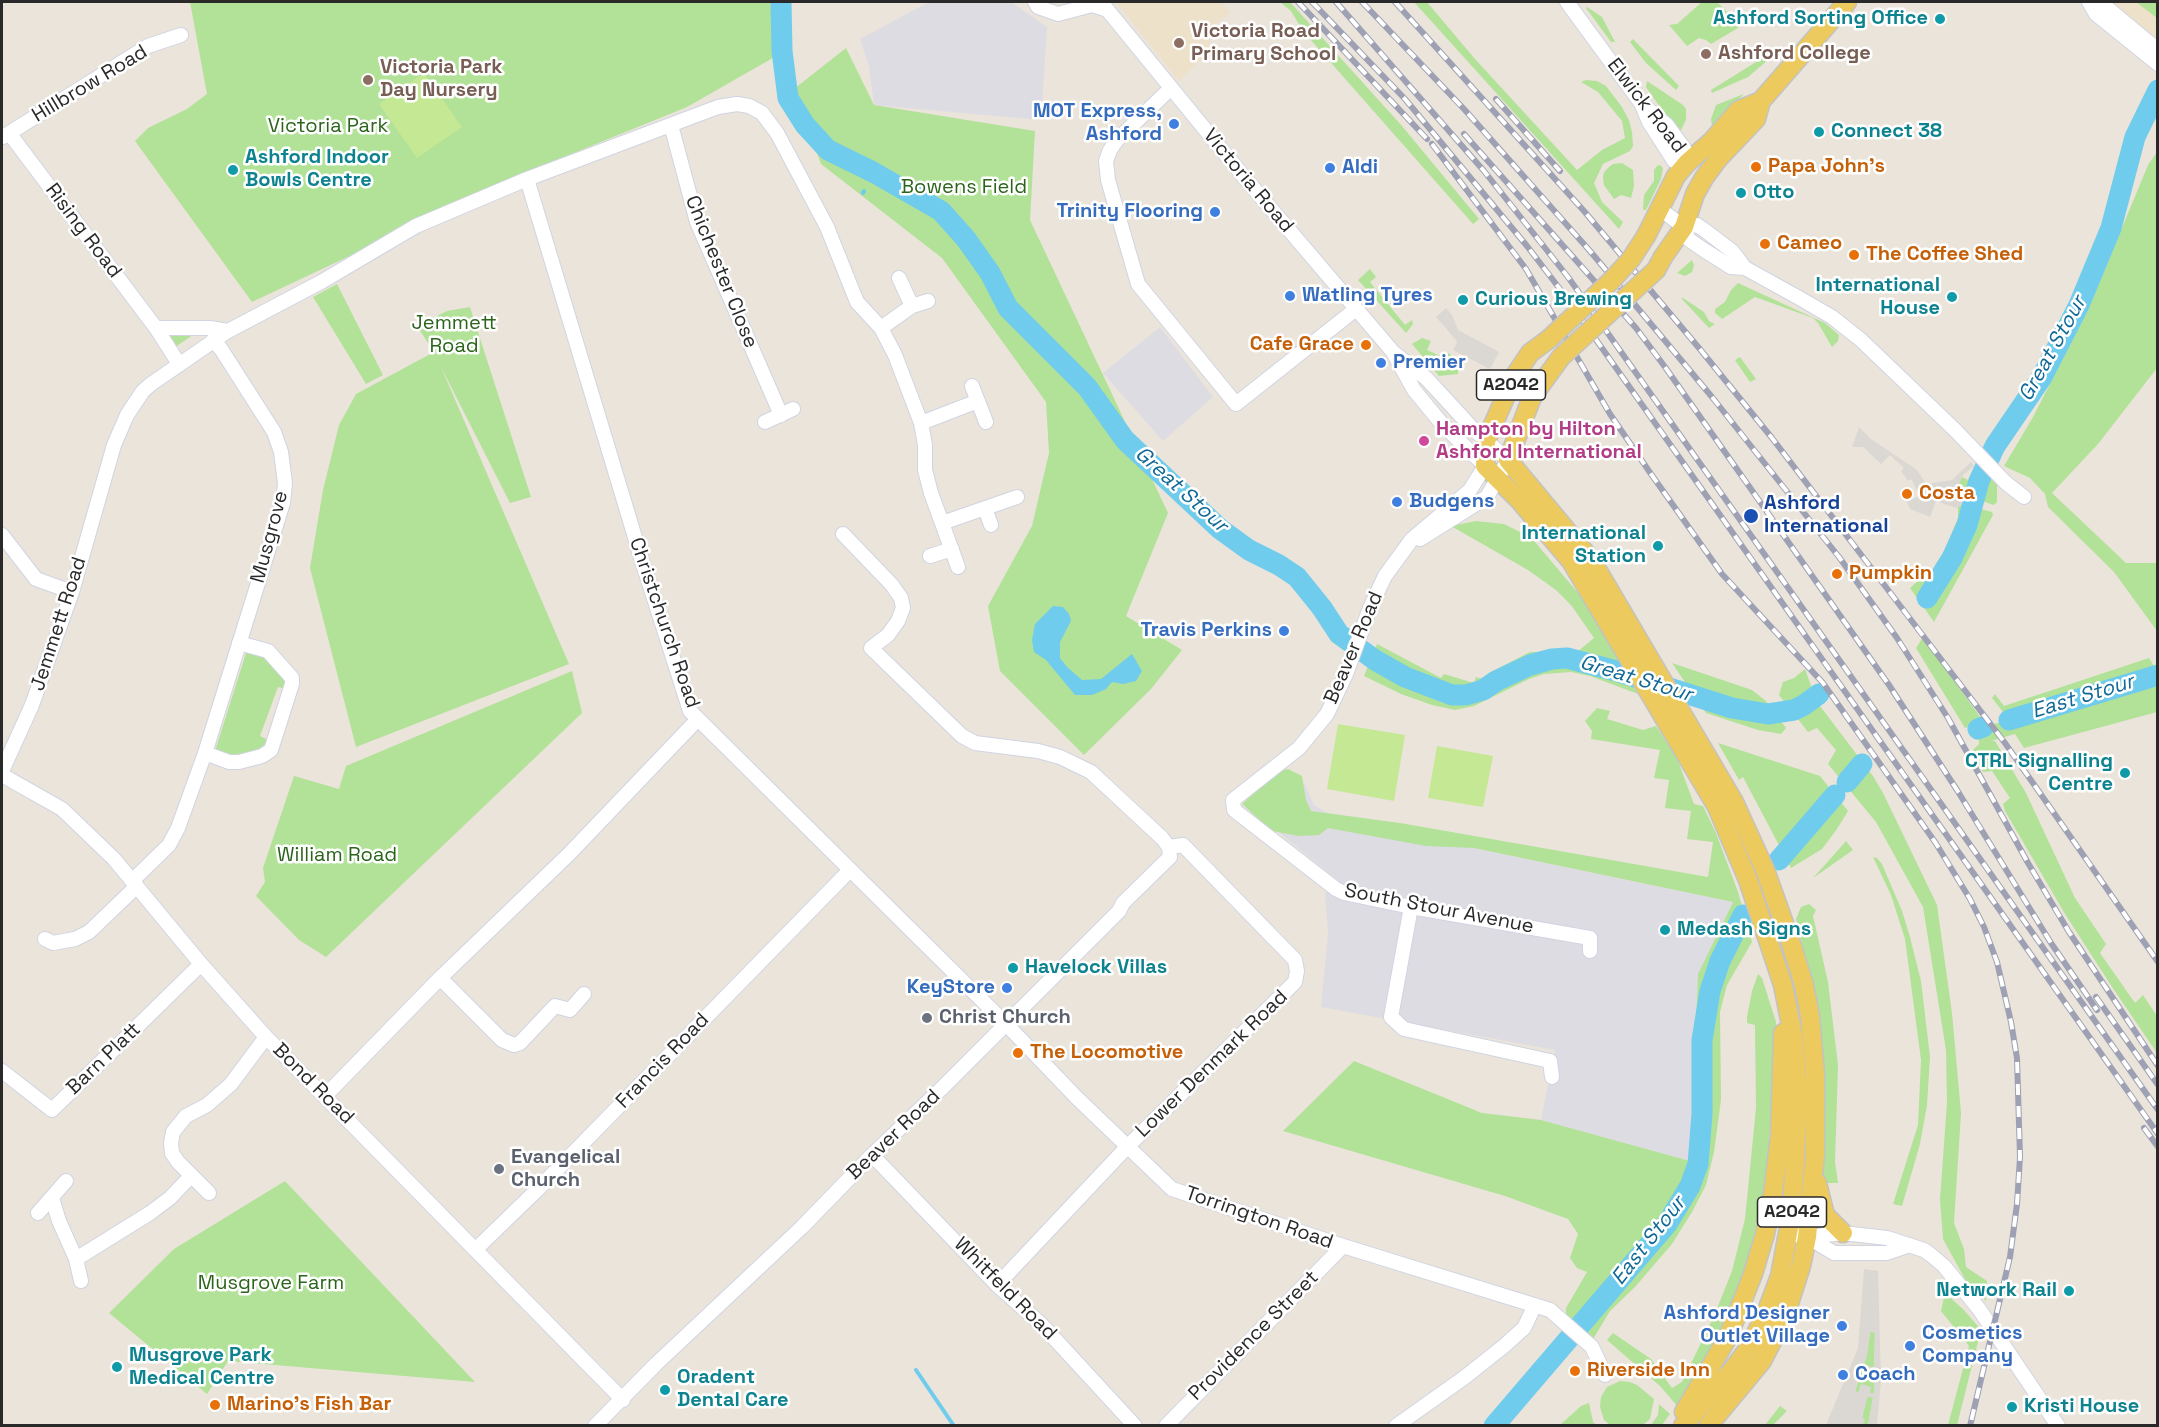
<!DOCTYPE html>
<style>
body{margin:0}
#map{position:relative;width:2159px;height:1427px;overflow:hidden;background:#ebe4db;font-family:"Space Grotesk",sans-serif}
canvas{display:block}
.frame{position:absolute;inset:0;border:3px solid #292929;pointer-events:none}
</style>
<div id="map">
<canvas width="2159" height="1427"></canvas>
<div class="frame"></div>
</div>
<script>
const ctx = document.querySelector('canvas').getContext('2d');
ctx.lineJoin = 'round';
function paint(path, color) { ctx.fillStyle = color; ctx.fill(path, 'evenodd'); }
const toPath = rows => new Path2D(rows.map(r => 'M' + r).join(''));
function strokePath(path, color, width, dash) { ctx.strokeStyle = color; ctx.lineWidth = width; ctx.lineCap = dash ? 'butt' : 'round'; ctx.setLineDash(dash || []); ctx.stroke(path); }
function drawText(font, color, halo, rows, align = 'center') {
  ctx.font = font + ' "Space Grotesk",sans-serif'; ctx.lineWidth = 5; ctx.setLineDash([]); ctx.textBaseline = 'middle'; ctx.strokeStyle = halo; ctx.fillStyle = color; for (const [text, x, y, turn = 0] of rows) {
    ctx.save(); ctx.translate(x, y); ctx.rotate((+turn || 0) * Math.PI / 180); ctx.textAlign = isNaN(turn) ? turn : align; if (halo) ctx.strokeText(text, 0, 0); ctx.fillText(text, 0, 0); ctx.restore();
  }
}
paint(toPath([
 [929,2,1011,2,1047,27,1041,120,874,105,869,66,860,39],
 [1160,327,1213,397,1163,441,1103,373],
 [1291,774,1304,783,1314,805,1339,820,1733,902,1698,974,1690,1161,1541,1120,1555,1050,1321,1007,1328,933,1325,892,1341,883,1248,807]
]), '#dedce3');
paint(toPath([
 [1116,2,1221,2,1231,12,1212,27,1208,53,1179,81],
 [2110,2,2157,2,2157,39]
]), '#ede1ca');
paint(toPath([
 [190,2,776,2,778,55,687,107,532,170,252,302,135,141,148,128,187,109,207,94],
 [1280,2,1290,2,1402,126,1479,219,1473,224,1303,31,1291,11],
 [1414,2,1427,2,1475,59,1577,170,1602,150,1625,138,1622,121,1598,92,1581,82,1586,80,1597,81,1606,86,1622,107,1629,120,1632,132,1633,146,1630,151,1603,164,1594,183,1602,202,1623,222,1619,229],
 [1702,2,1717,2,1739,24,1738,28,1711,44,1706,40,1699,38,1687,46,1669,25,1677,24],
 [2136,2,2157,2,2157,18],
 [1587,7,1602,17,1615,42,1611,42,1586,8],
 [1633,39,1679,86,1676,90,1646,63,1630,42],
 [846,48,874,105,1035,131,1030,220,1168,513,1126,616,1182,650,1151,689,1084,755,1000,671,988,606,1032,526,1049,453,1046,402,942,258,821,164,794,89],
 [1769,54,1775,54,1748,77,1712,93,1711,90],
 [1647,81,1683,105,1686,109,1686,120,1679,134,1646,87],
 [1744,94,1712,126,1711,119,1716,105],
 [2157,152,2157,368,2098,444,2052,493,2126,563,2157,563,2157,631,2114,572,2048,507,2045,494,2030,478,2004,466,2033,417,2088,310,2148,165],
 [1622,163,1633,170,1634,186,1631,198,1621,195,1614,199,1604,185,1603,178,1604,172,1609,167,1613,164],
 [1660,165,1663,168,1661,179,1646,210,1644,210,1643,209,1644,195,1654,181,1654,170,1657,166],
 [1692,260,1694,265,1692,272,1685,276,1677,273],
 [1370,269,1376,277,1370,282,1405,325,1412,320,1413,324,1406,333,1358,280],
 [1738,283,1825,323,1839,335,1838,341,1832,347,1818,323,1813,318,1755,297,1722,319,1715,313,1715,309,1725,302,1731,290],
 [337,284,383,375,366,384,313,297],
 [1681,298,1683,298,1704,312,1709,321,1715,324,1709,328],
 [470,307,531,497,510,503,441,367,569,664,356,747,310,568,323,490,339,425,356,394,434,352,417,326,447,311],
 [199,331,175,347,164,333],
 [1422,338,1431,341,1427,350,1445,358,1448,353,1458,359,1458,374,1439,376,1412,344],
 [1740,357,1756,379,1750,382,1735,360],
 [1977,466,1997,484,1997,502,1994,505,1967,496,1959,483,1962,477,1968,480,1976,472,1973,469],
 [1963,504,1992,512,1993,515,1934,622,1910,588,1920,579,1927,578,1944,552,1958,518,1958,507],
 [1476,521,1504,524,1530,537,1535,542,1584,600,1638,694,1590,676,1571,672,1544,674,1529,679,1474,706,1455,710,1432,705,1401,694,1364,676,1377,644,1441,678,1444,674,1474,683,1476,677,1482,679,1491,672,1530,652,1577,652,1594,638,1571,605,1556,590,1528,570,1451,526],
 [1923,637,1939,660,1983,721,1965,728,1916,648],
 [247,650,265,656,288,682,286,689,278,687,260,736,270,741,267,748,233,758,215,751],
 [2149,658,2157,671,2007,717,1992,698,1995,694,2004,706],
 [1672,663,1752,690,1766,701,1786,728,1781,734,1758,730,1706,713],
 [1805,669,1817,702,1873,776,1883,793,1937,905,1952,1013,1961,1113,1954,1223,1964,1249,1966,1267,1987,1281,1986,1301,1966,1281,1943,1239,1940,1199,1947,1103,1946,1050,1923,907,1876,822,1828,764,1836,750,1817,728,1808,732,1779,695,1783,682,1794,678],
 [572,671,582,713,326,957,299,940,256,896,265,882,263,868,294,776,339,789,346,766],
 [2157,675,2157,712,2024,748,2015,734,1991,741,1995,741,2026,793,2075,898,2106,944,2100,953,2135,1003,2143,995,2157,1016,2157,1053,2114,990,2065,914,2005,811,2003,804,2010,798,1992,771,1983,772,1972,751,1979,744,1978,729],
 [1597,708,1610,711,1607,719,1643,730,1656,726,1677,758,1694,804,1703,806,1716,833,1738,892,1752,942,1727,985,1720,1012,1721,1100,1714,1152,1706,1185,1692,1212,1672,1244,1635,1287,1610,1311,1592,1341,1566,1316,1566,1308,1587,1272,1577,1268,1570,1258,1578,1234,1568,1219,1505,1196,1283,1131,1354,1061,1482,1113,1541,1120,1690,1161,1698,974,1733,902,1474,848,1426,846,1328,828,1319,835,1299,836,1272,831,1242,804,1279,771,1288,769,1302,776,1306,800,1311,811,1400,823,1708,877,1713,842,1687,839,1691,811,1665,808,1669,780,1654,778,1660,750,1591,739,1592,731,1585,721],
 [1718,743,1820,776,1848,811,1837,829,1822,849,1791,868,1743,777,1739,780],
 [1846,841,1853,850,1813,878,1832,857],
 [1873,857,1877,858,1882,864,1902,911,1910,937,1921,981,1930,1057,1927,1105,1920,1144,1902,1206,1893,1204,1918,1125,1921,1060,1905,939,1891,895],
 [1809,904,1816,910,1813,916,1828,982,1838,1065,1835,1162,1838,1183,1823,1183,1821,1173,1813,990,1796,919,1801,907],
 [1758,974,1762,978,1776,1022,1767,1179,1752,1261,1718,1348,1678,1407,1660,1386,1607,1340,1613,1333,1651,1359,1672,1388,1682,1382,1714,1316,1732,1271,1745,1219,1756,1108,1755,1025,1747,1023,1747,1017,1752,991],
 [285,1181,475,1382,228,1361,207,1394,109,1313,174,1249],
 [1945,1293,1964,1310,1981,1330,1957,1425,1948,1425,1969,1346,1941,1311],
 [1870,1332,1875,1332,1874,1368,1871,1378,1875,1380,1874,1394,1870,1393,1861,1385,1859,1393,1855,1391,1867,1355],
 [1620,1381,1630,1382,1637,1385,1654,1399,1650,1419,1643,1425,1610,1425,1604,1420,1600,1407,1601,1397,1607,1387],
 [1867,1396,1873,1398,1868,1425,1863,1425,1862,1418],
 [1589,1403,1593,1422,1597,1425,1560,1425,1581,1406],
 [1659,1404,1670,1414,1662,1425,1651,1425,1658,1415],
 [1780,1406,1787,1411,1773,1425,1765,1425]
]), '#b2e198');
paint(toPath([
 [424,73,462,127,417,158,379,104],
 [1338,724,1405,735,1394,801,1327,789],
 [1437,746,1493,756,1483,807,1428,798]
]), '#c5e894');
paint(toPath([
 [1446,308,1452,315,1458,330,1499,352,1490,369,1453,350,1457,343,1456,340,1436,317],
 [1859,427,1871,439,1917,470,1926,484,1952,480,1971,462,1974,466,1963,475,1959,483,1963,497,1963,504,1956,508,1936,501,1930,517,1910,509,1907,502,1919,496,1913,482,1911,479,1908,481,1901,471,1904,468,1890,455,1881,464,1863,447,1852,447],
 [1864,1269,1878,1271,1881,1381,1877,1425,1868,1425,1873,1398,1868,1396,1862,1417,1865,1419,1863,1425,1826,1425,1858,1348],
 [1870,1332,1875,1333,1874,1367,1868,1366,1865,1379,1875,1380,1874,1393,1870,1393,1871,1387,1861,1384,1858,1393,1855,1391,1867,1355]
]), '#dbd7d2');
paint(toPath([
 [1053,606,1063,607,1069,614,1071,621,1060,642,1060,658,1067,667,1082,680,1101,679,1132,654,1142,671,1136,681,1123,684,1112,682,1106,689,1092,695,1075,695,1046,660,1034,652,1032,640,1035,624]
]), '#6fccec');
strokePath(toPath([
 [871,177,873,172],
 [863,193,864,191],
 [916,1370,954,1426]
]), '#6fccec', 4);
strokePath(toPath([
 [781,2,782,51,788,98,805,125,828,150,873,172,941,211,966,239,990,273,1008,308,1087,387,1125,440,1220,529,1249,550,1279,565,1297,577,1322,608,1339,634,1375,660,1405,677,1452,695,1466,695,1483,690,1496,681,1530,665,1552,659,1567,658,1616,671,1732,708,1768,714,1794,710,1804,705,1819,694],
 [1927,598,1952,558,1967,525,1979,481,1995,446,2042,377,2079,305,2111,228,2135,137,2158,90],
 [2009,720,2158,675],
 [1978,729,1983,727],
 [1847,782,1862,764],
 [1779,860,1835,795],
 [1494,1426,1667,1224,1690,1186,1698,1164,1702,1114,1702,1040,1710,991,1720,961,1743,915]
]), '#6fccec', 21);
const minor = toPath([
 [1035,2,1038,7,1058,14,1092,5,1105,9],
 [1101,2,1244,177,1393,352,1427,379,1473,429,1508,460,1487,497,1420,539],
 [1567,2,1641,103,1667,125,1683,147,1688,155,1687,163],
 [2089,2,2096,14,2158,64],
 [2096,2,2106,7,2158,50],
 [1171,88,1117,140,1110,150,1106,161,1108,180,1138,284,1236,404,1356,309],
 [1642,105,1649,122,1674,161,1687,163],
 [671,125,697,222,781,415],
 [9,133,156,328,179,364],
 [3,137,148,46,181,35],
 [527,179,643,564,690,711,1006,1024,1077,1098,1172,1189,1343,1246,1550,1310,1592,1347,1605,1375],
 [1660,209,1684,227,1688,239,1704,250,1731,267,1745,268,1801,299,1832,317,1861,340,1955,430,2006,483,2024,497],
 [1684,227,1697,225,1703,229,1732,251,1745,268],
 [899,278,912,306],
 [156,328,210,328,228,331],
 [881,328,912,306,928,301],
 [1393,352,1414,390,1442,424,1485,466,1470,490,1412,539,1385,576,1370,608,1346,674,1327,714,1299,748,1233,800,1234,810,1336,889,1344,893,1411,907,1590,938,1590,951],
 [972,386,986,422],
 [765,422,793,409],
 [921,423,978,401],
 [985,508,991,525],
 [942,523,1017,497],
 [2,535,36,579,72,592],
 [930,556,952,549],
 [205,753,229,762,239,762,262,756,271,750,292,684,292,678,268,651,239,643],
 [2,771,32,705,72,592,114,445,127,415,143,391,151,384,228,331,321,282,416,226,527,179,718,107,737,104,749,106,762,113,777,133,827,227,857,302,881,328,895,355,921,423,925,445,925,470,931,493,958,567],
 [2,775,62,809,114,859,201,964,266,1037,623,1400],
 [132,881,169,845,178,828,205,753,283,503,285,483,281,452,274,432,221,349,213,340],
 [1411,907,1391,1017,1404,1029,1550,1061,1552,1077],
 [45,939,53,943,75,939,89,932,137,886],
 [440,978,502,1040,514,1045,520,1043,555,1006,570,1010,584,994],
 [2,1071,52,1110,201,964],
 [325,1096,440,978,569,854,698,719],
 [872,1155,997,1285,1042,1325,1135,1426],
 [209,1193,178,1162,172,1153,171,1143,173,1132,186,1116,207,1105,231,1084,266,1037],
 [52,1198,59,1221,76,1259,81,1281],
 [38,1213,66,1181],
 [1789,1234,1807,1237,1843,1233,1887,1238,1924,1250,1931,1255,1944,1266,1979,1309,2058,1426],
 [1807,1237,1834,1253,1887,1253,1910,1245],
 [475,1250,537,1190,850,870],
 [76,1259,150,1213,170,1198,191,1176],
 [997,1285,1127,1147,1295,982,1297,971,1295,960,1183,845,1169,847],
 [595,1426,656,1364,802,1227,872,1155,940,1090,1119,911,1123,903,1170,857,1169,847,1162,838,1091,772,1060,757,1038,751,975,743,962,736,871,648,888,635,898,621,903,608,901,598,892,585,843,534],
 [1166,1426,1343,1246],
 [1396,1426,1465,1377,1504,1346,1524,1328,1535,1305]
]);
const major = toPath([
 [1646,236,1676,176,1687,163,1712,141,1739,110,1761,101,1847,2],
 [1663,257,1684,227,1695,194,1704,178,1718,159,1756,119,1761,101],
 [1549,339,1530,353,1514,377,1486,441,1485,466,1519,500,1571,561,1717,807,1748,880,1783,985,1793,1035,1798,1094,1795,1162,1791,1217,1780,1276,1765,1316,1748,1349,1734,1368,1683,1426],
 [1561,357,1532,397,1508,460,1592,561,1734,802,1765,870,1790,940,1804,985,1810,1016,1815,1074,1815,1155,1807,1237,1801,1266,1785,1316,1762,1361,1708,1426],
 [1817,1183,1825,1215,1843,1233],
 [1684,1412,1728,1337,1753,1274,1765,1234,1773,1193,1780,1136,1783,1033]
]);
strokePath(minor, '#d0d4e2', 16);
strokePath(major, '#c3c3c3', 21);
strokePath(minor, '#fff', 14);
strokePath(major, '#edca5e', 18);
const rail = toPath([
 [1298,2,1427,139],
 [1312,2,1405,99,1527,246,1563,293,2158,1134],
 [1336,2,1484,171,1568,277,2158,1110],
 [1362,2,1464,109,1590,251,1712,397,1839,557,1897,638,1948,718,2028,863,2069,932,2158,1066],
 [1395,2,1584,211,1699,348,1772,438,2005,743,2158,962],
 [1496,99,1560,171],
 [1464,134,1636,328,1665,367,1889,685,1957,790,2051,943,2097,1010],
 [1432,144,1526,269,1610,414,1651,474,1722,574,1823,683,1935,842,1970,899,1984,927,1997,962,2011,1022,2017,1058,2020,1157,2017,1204,2010,1257,1970,1426],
 [2096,997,2158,1085],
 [2144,1128,2158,1147]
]);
strokePath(rail, '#9ea1b3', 6);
strokePath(rail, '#fff', 4, [11]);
const majorBridge = toPath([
 [1549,339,1611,281,1631,259,1646,236],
 [1561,357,1656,270,1663,257]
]);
strokePath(majorBridge, '#c3c3c3', 21, []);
strokePath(majorBridge, '#edca5e', 18);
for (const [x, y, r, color] of [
 [1940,19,6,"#0f9aa8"],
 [1179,43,6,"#8d6e63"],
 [1706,54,6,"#8d6e63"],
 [368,80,6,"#8d6e63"],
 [1174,124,6,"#3f7fe0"],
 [1819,132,6,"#0f9aa8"],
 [1756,167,6,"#e8710a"],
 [1330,168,6,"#3f7fe0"],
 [233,170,6,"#0f9aa8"],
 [1741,193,6,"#0f9aa8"],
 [1215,212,6,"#3f7fe0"],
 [1765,244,6,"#e8710a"],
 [1854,255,6,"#e8710a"],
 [1290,296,6,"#3f7fe0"],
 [1952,297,6,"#0f9aa8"],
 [1463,300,6,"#0f9aa8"],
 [1366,345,6,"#e8710a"],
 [1381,363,6,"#3f7fe0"],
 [1424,441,6,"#d1479c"],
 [1907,494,6,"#e8710a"],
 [1397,502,6,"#3f7fe0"],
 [1751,516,8,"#1a4fb4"],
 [1658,546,6,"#0f9aa8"],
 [1837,574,6,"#e8710a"],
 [1284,631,6,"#3f7fe0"],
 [2125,773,6,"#0f9aa8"],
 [1665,930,6,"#0f9aa8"],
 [1013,968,6,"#0f9aa8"],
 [1007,988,6,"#3f7fe0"],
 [927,1018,6,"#6b7280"],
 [1018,1053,6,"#e8710a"],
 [499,1169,6,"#6b7280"],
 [2069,1291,6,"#0f9aa8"],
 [1842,1326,6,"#3f7fe0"],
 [1910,1346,6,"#3f7fe0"],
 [117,1367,6,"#0f9aa8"],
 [1575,1371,6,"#e8710a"],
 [1843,1375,6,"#3f7fe0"],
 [665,1390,6,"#0f9aa8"],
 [215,1405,6,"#e8710a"],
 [2012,1407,6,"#0f9aa8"]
]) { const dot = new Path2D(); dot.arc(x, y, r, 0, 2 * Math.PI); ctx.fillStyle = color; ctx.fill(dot); strokePath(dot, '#fff', 2); }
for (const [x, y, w] of [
 [1511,385,69],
 [1792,1212,69]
]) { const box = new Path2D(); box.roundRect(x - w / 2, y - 15, w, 30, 4.5); ctx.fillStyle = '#fff'; ctx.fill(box); strokePath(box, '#292929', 1.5); }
drawText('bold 18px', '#292929', null, [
 ["A2042",1511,385],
 ["A2042",1792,1212]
]);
drawText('bold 20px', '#0d838f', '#fff', [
 ["Ashford Sorting Office",1928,19,"right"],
 ["Connect 38",1831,132],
 ["Ashford Indoor",245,158],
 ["Bowls Centre",245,181],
 ["Otto",1753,193],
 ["International",1940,286,"right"],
 ["House",1940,309,"right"],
 ["Curious Brewing",1475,300],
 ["International",1646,534,"right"],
 ["Station",1646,557,"right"],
 ["CTRL Signalling",2113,762,"right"],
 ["Centre",2113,785,"right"],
 ["Medash Signs",1677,930],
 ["Havelock Villas",1025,968],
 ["Network Rail",2057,1291,"right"],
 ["Musgrove Park",129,1356],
 ["Medical Centre",129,1379],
 ["Oradent",677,1378],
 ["Dental Care",677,1401],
 ["Kristi House",2024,1407]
], 'left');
drawText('bold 20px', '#785e54', '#fff', [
 ["Victoria Road",1191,32],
 ["Primary School",1191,55],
 ["Ashford College",1718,54],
 ["Victoria Park",380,68],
 ["Day Nursery",380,91]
], 'left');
drawText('20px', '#292929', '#fff', [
 ["Hillbrow Road",90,84,-31],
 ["Elwick Road",1646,106,52],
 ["Victoria Road",1248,181,50],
 ["Rising Road",83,231,53],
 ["Chichester Close",721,272,68],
 ["Musgrove",270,537,-75],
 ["Christchurch Road",664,623,71],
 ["Jemmett Road",59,624,-72],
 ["Beaver Road",1354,648,-67],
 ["South Stour Avenue",1439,909,11],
 ["Barn Platt",104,1059,-44],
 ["Francis Road",663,1061,-46],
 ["Lower Denmark Road",1212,1064,-44],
 ["Bond Road",313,1084,45],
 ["Beaver Road",894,1135,-44],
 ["Torrington Road",1259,1218,19],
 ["Whitfeld Road",1005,1289,45],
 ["Providence Street",1254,1336,-45]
]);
drawText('bold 20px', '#366cbe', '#fff', [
 ["MOT Express,",1162,112,"right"],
 ["Ashford",1162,135,"right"],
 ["Aldi",1342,168],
 ["Trinity Flooring",1203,212,"right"],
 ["Watling Tyres",1302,296],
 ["Premier",1393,363],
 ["Budgens",1409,502],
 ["Travis Perkins",1272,631,"right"],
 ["KeyStore",995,988,"right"],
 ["Ashford Designer",1830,1314,"right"],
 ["Outlet Village",1830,1337,"right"],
 ["Cosmetics",1922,1334],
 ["Company",1922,1357],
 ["Coach",1855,1375]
], 'left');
drawText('20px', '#2b641b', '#fff', [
 ["Victoria Park",328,127],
 ["Bowens Field",964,188],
 ["Jemmett",454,324],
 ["Road",454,347],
 ["William Road",337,856],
 ["Musgrove Farm",271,1284]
]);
drawText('bold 20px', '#c56008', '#fff', [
 ["Papa John's",1768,167],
 ["Cameo",1777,244],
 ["The Coffee Shed",1866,255],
 ["Cafe Grace",1354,345,"right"],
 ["Costa",1919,494],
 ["Pumpkin",1849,574],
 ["The Locomotive",1030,1053],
 ["Riverside Inn",1587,1371],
 ["Marino's Fish Bar",227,1405]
], 'left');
drawText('bold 20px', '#b23c85', '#fff', [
 ["Hampton by Hilton",1436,430],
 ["Ashford International",1436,453]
], 'left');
drawText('bold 20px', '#164399', '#fff', [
 ["Ashford",1764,504],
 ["International",1764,527]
], 'left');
drawText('bold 20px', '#5b616d', '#fff', [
 ["Christ Church",939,1018],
 ["Evangelical",511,1158],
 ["Church",511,1181]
], 'left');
drawText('italic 21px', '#106996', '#fff', [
 ["Great Stour",2053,349,-61],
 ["Great Stour",1181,490,42],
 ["Great Stour",1636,679,17],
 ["East Stour",2083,697,-17],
 ["East Stour",1649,1241,-52]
]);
</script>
